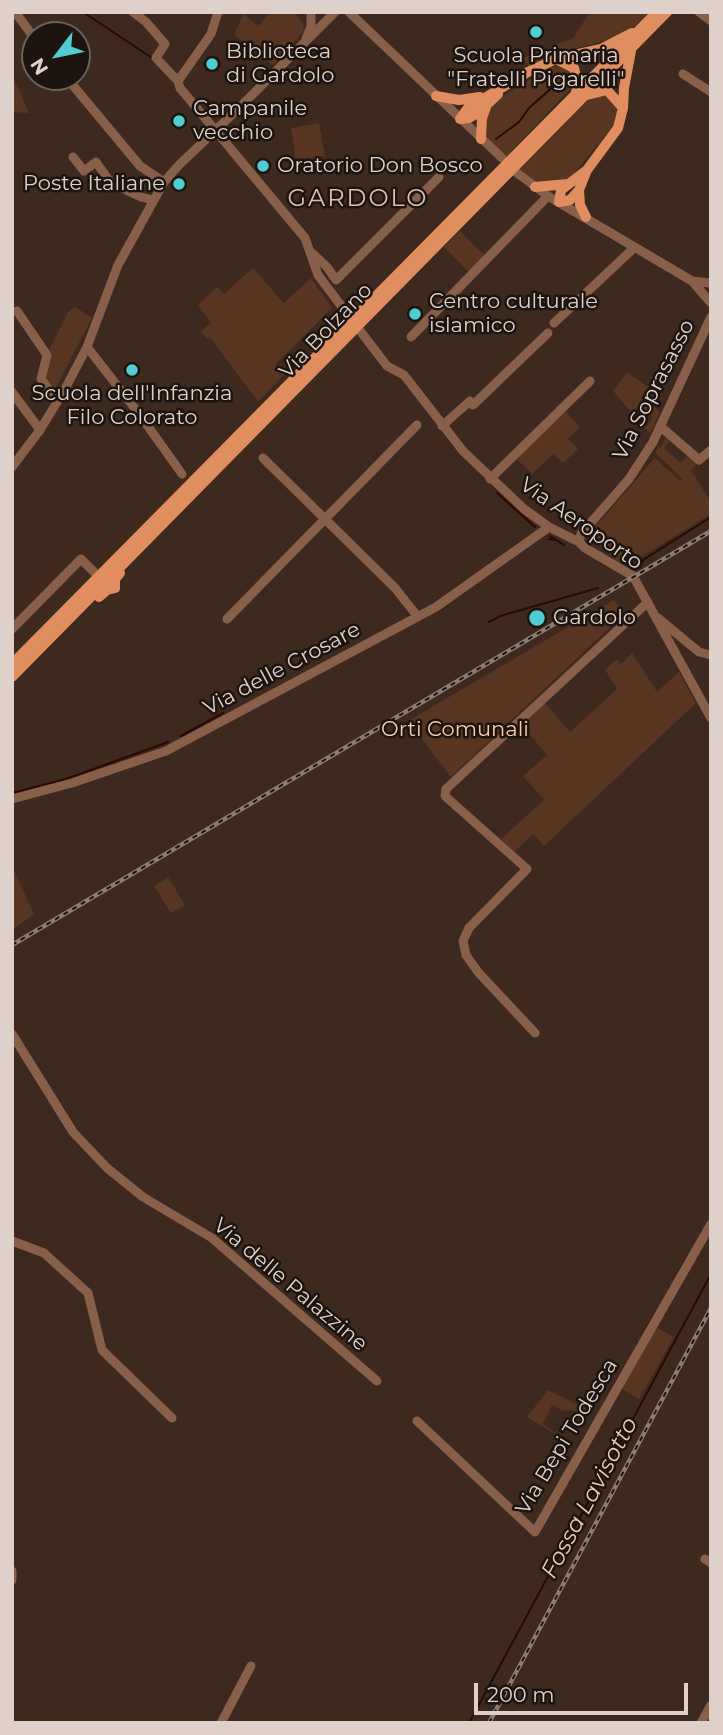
<!DOCTYPE html>
<style>
body{margin:0}
#map{position:relative;width:723px;height:1735px;overflow:hidden;background:#3d291e;font-family:Montserrat,sans-serif}
canvas{display:block}
.frame{position:absolute;inset:0;border:14px solid #dfd1ca;pointer-events:none}
.north{position:absolute;left:21px;top:21px;width:70px;height:70px;box-sizing:border-box;background:#1d140f;border:2px solid #6b605a;border-radius:50%;rotate:238deg;font-size:19px;font-weight:700;line-height:28px;text-align:center;color:#dfd1ca}
.north::after{content:'';display:block;margin:auto;width:24px;height:32px;background:#51ccd2;clip-path:polygon(50% 0,100% 100%,50% 72%,0 100%)}
.scale{position:absolute;left:474px;top:1683px;width:214px;height:32px;box-sizing:border-box;border:4px solid #dfd1ca;border-top:0;padding-left:9px;font-size:21px;line-height:24px;white-space:nowrap;color:#dfd1ca;-webkit-text-stroke:5px #1d140f;paint-order:stroke}
</style>
<div id="map">
<canvas width="723" height="1735"></canvas>
<div class="frame"></div>
<div class="north">N</div>
<div class="scale">200 m</div>
</div>
<script>
const ctx = document.querySelector('canvas').getContext('2d');
ctx.lineJoin = 'round';
function paint(path, color) { ctx.fillStyle = color; ctx.fill(path, 'evenodd'); }
const toPath = rows => new Path2D(rows.map(r => 'M' + r).join(''));
function strokePath(path, color, width, dash) { ctx.strokeStyle = color; ctx.lineWidth = width; ctx.lineCap = dash ? 'butt' : 'round'; ctx.setLineDash(dash || []); ctx.stroke(path); }
function drawText(font, color, halo, rows, align = 'center') {
  ctx.font = font + ' Montserrat,sans-serif'; ctx.lineWidth = 5; ctx.setLineDash([]); ctx.textBaseline = 'middle'; ctx.strokeStyle = halo; ctx.fillStyle = color; for (const [text, x, y, turn = 0] of rows) {
    ctx.save(); ctx.translate(x, y); ctx.rotate((+turn || 0) * Math.PI / 180); ctx.textAlign = isNaN(turn) ? turn : align; if (halo) ctx.strokeText(text, 0, 0); ctx.fillText(text, 0, 0); ctx.restore();
  }
}
paint(toPath([
 [269,12,295,12,304,25,303,32,273,65,234,35,243,14,259,26],
 [590,12,650,12,632,29,613,39,557,53,529,67,523,58,573,38],
 [561,65,571,72,574,81,572,87,506,157,485,137,484,119,490,107,500,98,548,68],
 [12,76,19,90,29,113,12,112],
 [606,95,614,100,618,112,615,124,567,182,537,184,518,170,585,101],
 [319,123,325,156,296,160,291,128],
 [460,231,485,256,469,272,444,247],
 [253,268,284,303,311,278,332,308,276,364,285,374,258,402,210,337,207,339,201,331,211,323,198,305,217,287,224,294],
 [75,307,92,318,54,391,43,378,50,348,68,312],
 [627,372,651,389,645,398,660,412,650,433,645,428,653,418,639,406,632,413,613,391],
 [563,409,580,427,568,439,578,449,563,463,553,454,532,474,515,457],
 [666,435,671,439,664,448,681,463,689,454,698,463,691,470,711,502,711,514,639,558,630,551,619,563,587,536,655,458,680,481,683,479,655,453,659,447,661,448],
 [614,600,625,613,451,777,408,721],
 [632,653,657,692,679,672,696,703,544,846,533,834,514,852,501,839,544,800,523,776,547,755,521,724,545,703,570,732,617,689,605,670,617,659,621,664],
 [12,866,34,914,12,930],
 [168,877,185,905,171,913,154,886],
 [654,1326,674,1337,639,1399,620,1388],
 [548,1390,589,1410,584,1415,572,1410,563,1411,552,1405,543,1424,565,1440,527,1417]
]), '#583521');
strokePath(toPath([
 [83,12,152,58],
 [496,139,519,122,529,108,556,84],
 [497,493,535,527],
 [550,536,564,545],
 [549,539,555,540],
 [640,567,643,560,711,517],
 [489,622,500,616,598,588],
 [181,736,223,713],
 [12,793,66,779,168,742],
 [469,1723,711,1274]
]), '#290900', 2);
strokePath(toPath([
 [15,12,35,39],
 [133,12,146,22,165,44,156,58,178,81,180,88,305,238,318,275,348,315],
 [349,12,502,158],
 [699,12,711,21],
 [306,39,311,26,311,16],
 [683,74,711,92],
 [66,77,140,166,164,182],
 [178,81,211,34,218,12],
 [73,157,84,171,96,162,111,183,141,197,153,200],
 [517,173,548,196,692,281,711,303],
 [312,253,327,267,336,280,439,177],
 [692,281,709,283],
 [17,311,47,355,41,379,57,401],
 [554,323,635,247],
 [361,332,387,366,404,375,463,451,524,509,549,527,579,542,585,548,633,576,711,718],
 [411,337,548,196],
 [87,347,137,411,182,474],
 [12,392,40,430],
 [442,426,470,401,473,405,548,333],
 [660,426,699,460,711,450],
 [263,458,395,588,418,617],
 [12,467,40,430,65,389,87,347,118,265,164,182,179,165,239,108,335,12],
 [490,479,590,381],
 [579,542,581,534,629,479,653,442,711,317],
 [658,618,699,652,711,655],
 [227,619,417,425],
 [12,629,81,559,99,577],
 [12,799,72,783,166,751,436,607,549,527],
 [535,1033,478,972,466,955,463,941,469,928,527,869,445,796,446,789,648,602],
 [12,1034,73,1132,107,1168,143,1197,212,1238,377,1381],
 [12,1241,44,1253,88,1293,102,1350,172,1418],
 [417,1421,535,1532,711,1224],
 [705,1559,711,1563],
 [12,1571,12,1580],
 [221,1723,251,1666],
 [701,1723,711,1705]
]), '#88604a', 9);
strokePath(toPath([
 [556,59,574,68,578,84,576,92],
 [587,95,607,90,623,108],
 [436,96,459,100,480,97],
 [460,119,468,108,528,72,556,59,601,49,632,33],
 [460,119,469,118,478,113,498,94],
 [481,139,482,118,486,107],
 [587,170,561,190,559,202,570,200,579,190,587,170,618,128,623,108,624,88,631,51],
 [535,187,568,184],
 [579,190,580,205,586,217],
 [99,597,107,590,115,588,115,579,120,573],
 [12,664,657,12],
 [12,677,667,12]
]), '#e08e60', 10);
const rail = toPath([
 [12,945,711,531],
 [489,1723,711,1308]
]);
strokePath(rail, '#8d7c73', 4.5);
strokePath(rail, '#1d140f', 2, [5]);
for (const [x, y, r, color] of [
 [536,32,7,"#51ccd2"],
 [212,64,7,"#51ccd2"],
 [179,121,7,"#51ccd2"],
 [263,166,7,"#51ccd2"],
 [179,184,7,"#51ccd2"],
 [415,314,7,"#51ccd2"],
 [132,370,7,"#51ccd2"],
 [537,618,9,"#51ccd2"]
]) { const dot = new Path2D(); dot.arc(x, y, r, 0, 2 * Math.PI); ctx.fillStyle = color; ctx.fill(dot); strokePath(dot, '#1d140f', 2.5); }
drawText('21px', '#dfd1ca', '#1d140f', [
 ["Biblioteca",226,52],
 ["di Gardolo",226,76],
 ["Scuola Primaria",536,56,"center"],
 ["\"Fratelli Pigarelli\"",536,80,"center"],
 ["Campanile",193,109],
 ["vecchio",193,133],
 ["Oratorio Don Bosco",277,166],
 ["Poste Italiane",165,184,"right"],
 ["Centro culturale",429,302],
 ["islamico",429,326],
 ["Scuola dell'Infanzia",132,394,"center"],
 ["Filo Colorato",132,418,"center"],
 ["Gardolo",553,618]
], 'left');
drawText('21px', '#dfd1ca', '#1d140f', [
 ["Via Bolzano",326,331,-46],
 ["Via Soprasasso",654,390,-63],
 ["Via Aeroporto",581,524,35],
 ["Via delle Crosare",282,669,-28],
 ["Via delle Palazzine",290,1285,40],
 ["Via Bepi Todesca",567,1437,-59]
]);
drawText('21px', '#facab0', '#1d140f', [
 ["Orti Comunali",455,730]
]);
drawText('italic 23px', '#f5c5ac', '#1d140f', [
 ["Fossa Lavisotto",590,1498,-62]
]);
ctx.letterSpacing = '2px';
drawText('24px', '#dbc0b2', '#1d140f', [
 ["GARDOLO",358,199]
]);
ctx.letterSpacing = '0px';
</script>
